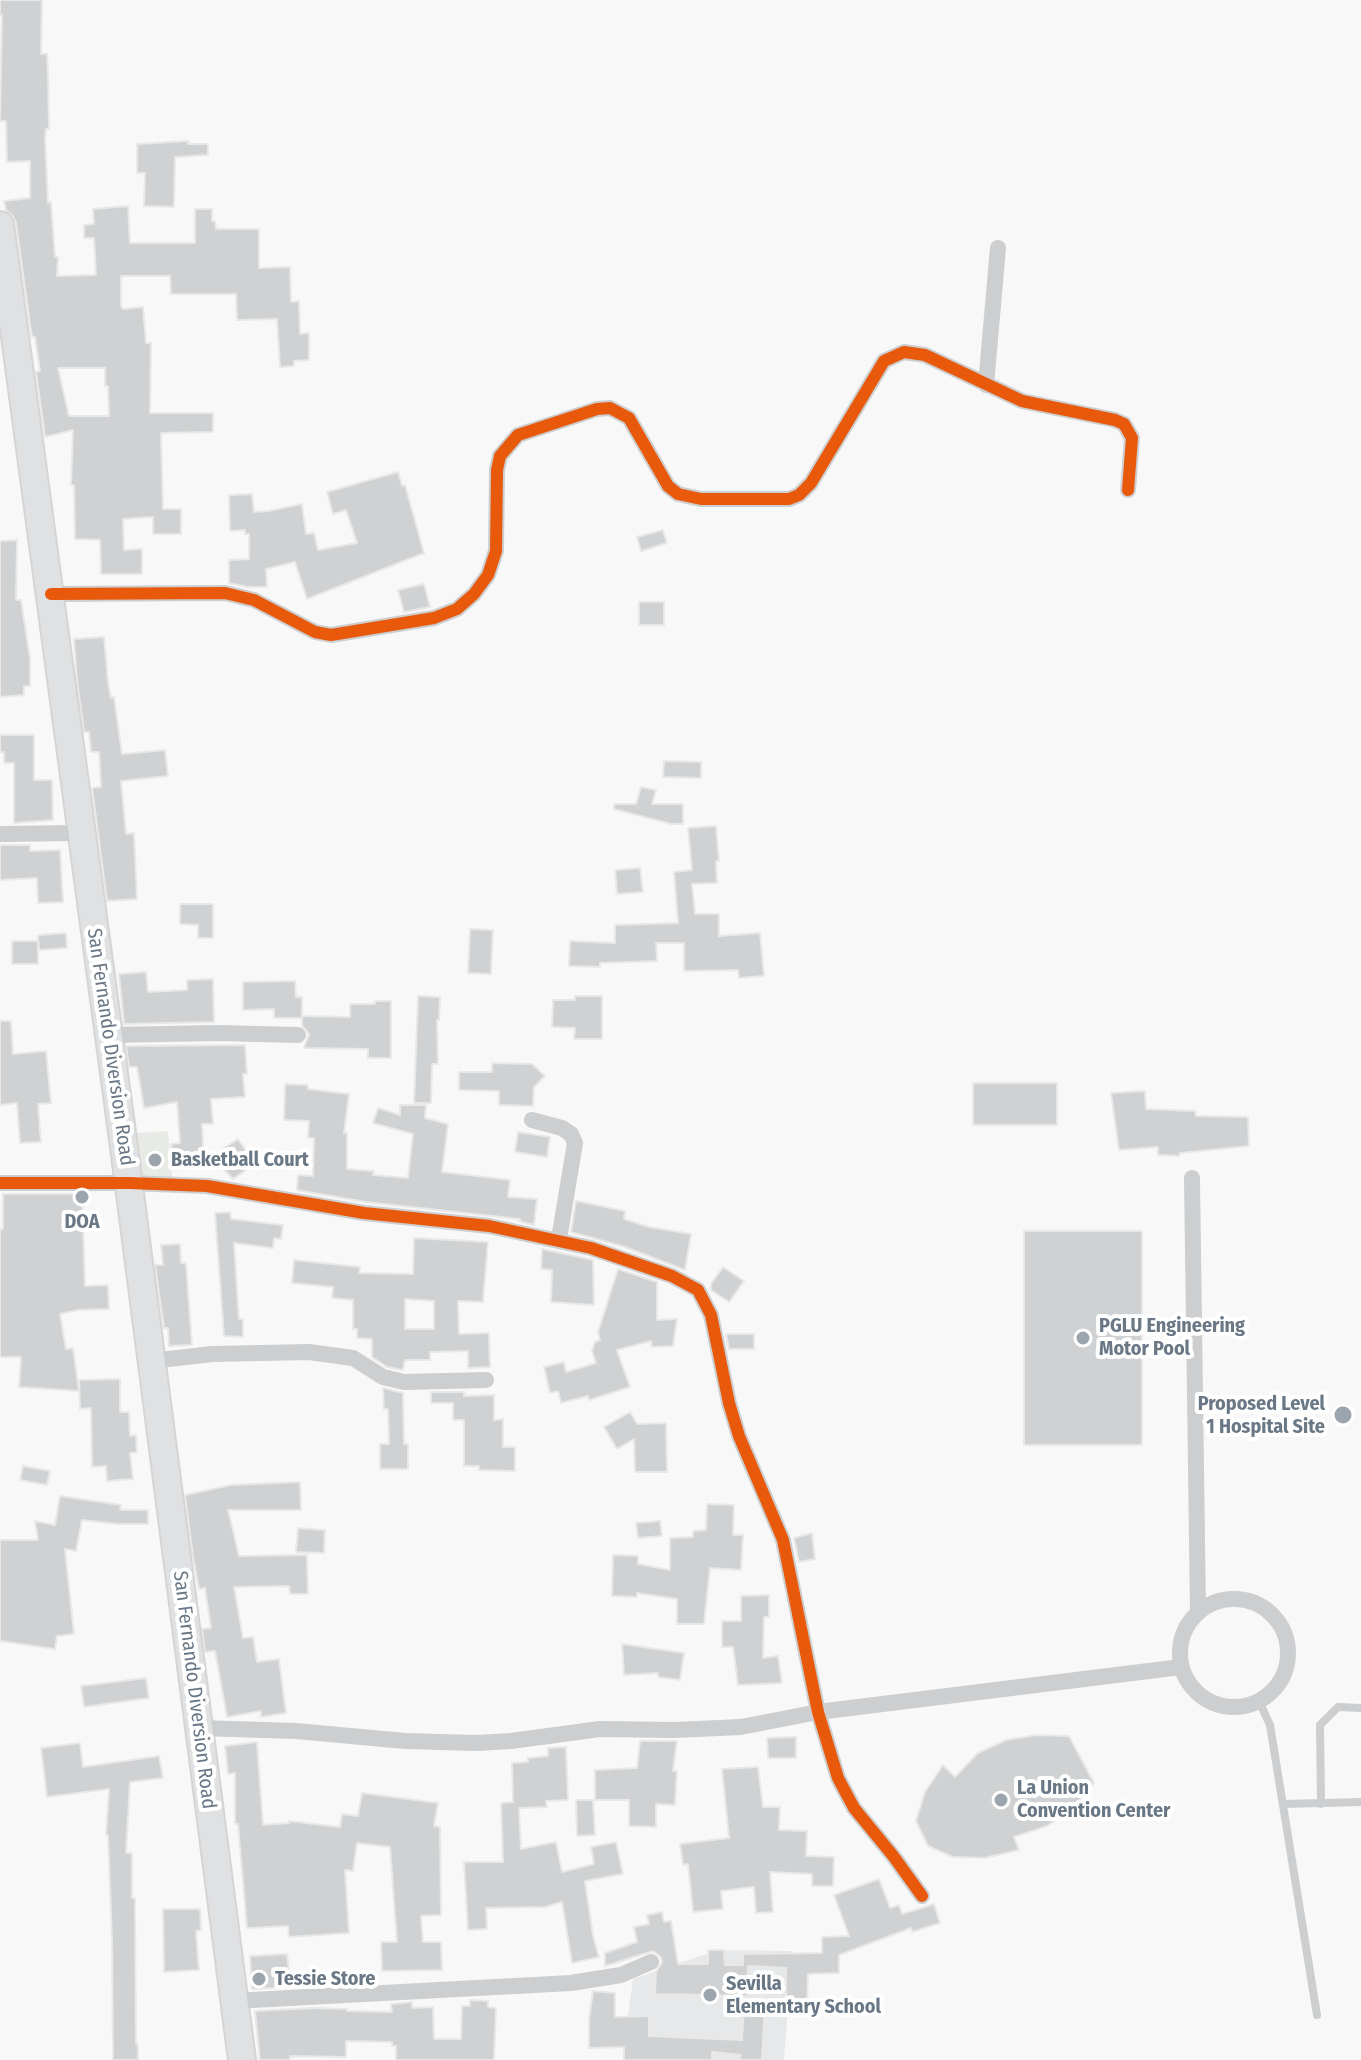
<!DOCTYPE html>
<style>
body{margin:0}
canvas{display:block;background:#f8f8f8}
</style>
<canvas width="1361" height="2060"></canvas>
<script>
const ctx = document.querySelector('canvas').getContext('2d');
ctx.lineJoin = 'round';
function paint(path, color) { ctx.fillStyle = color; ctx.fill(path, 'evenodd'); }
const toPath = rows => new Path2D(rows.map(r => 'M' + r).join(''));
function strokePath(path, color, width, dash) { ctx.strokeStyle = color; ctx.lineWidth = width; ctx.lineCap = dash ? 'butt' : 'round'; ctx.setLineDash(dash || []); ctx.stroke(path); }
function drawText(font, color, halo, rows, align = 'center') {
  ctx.font = font + ' "Fira Sans Condensed",sans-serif'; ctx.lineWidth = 8; ctx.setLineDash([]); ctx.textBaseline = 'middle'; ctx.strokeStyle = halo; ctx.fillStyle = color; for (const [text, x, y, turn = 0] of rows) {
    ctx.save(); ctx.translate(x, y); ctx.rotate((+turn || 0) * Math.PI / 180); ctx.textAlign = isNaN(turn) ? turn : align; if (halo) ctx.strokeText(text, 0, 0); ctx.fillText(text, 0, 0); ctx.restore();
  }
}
paint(toPath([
 [718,1950,792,1951,784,2060,626,2060,627,2024,633,1979]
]), '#e7e8e9');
paint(toPath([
 [168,1131,173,1187,142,1190,137,1133]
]), '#e7eae5');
const building = toPath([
 [0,0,42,0,41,54,47,54,48,70,49,129,46,129,45,137,48,203,51,202,55,257,58,257,57,276,96,275,94,238,84,238,84,225,94,224,93,209,128,206,130,243,195,243,195,209,212,209,212,221,215,221,216,229,259,229,259,268,290,267,291,302,299,301,300,334,309,333,309,360,294,361,294,366,280,367,277,319,237,320,236,294,171,294,170,276,121,276,121,306,123,309,143,307,146,343,151,343,150,413,213,413,213,432,161,433,163,509,181,509,181,534,153,534,153,517,123,519,124,550,142,549,142,574,101,574,100,540,75,539,74,485,71,485,73,430,45,437,36,372,40,371,35,337,32,337,30,325,16,223,12,215,6,210,4,201,30,198,30,161,7,162,6,121,0,121,2,15,0,15,0,0],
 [58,368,105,368,105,386,108,386,109,416,69,416,58,368],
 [188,141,188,144,208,144,208,155,175,157,174,207,144,206,145,173,137,173,137,144,188,141],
 [398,472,402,486,405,485,424,553,307,599,295,562,266,569,267,587,248,587,229,583,229,560,249,559,249,534,245,534,245,530,230,531,229,495,252,494,254,512,268,511,302,504,306,534,314,533,318,550,357,543,346,510,333,514,327,492,398,472],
 [663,530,667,543,641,551,637,537,663,530],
 [17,540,16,600,21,600,30,658,30,686,24,686,24,695,0,697,0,541,17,540],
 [424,584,430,607,404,612,398,590,424,584],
 [639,602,664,602,664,625,639,625,639,602],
 [104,637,108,682,111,698,114,697,122,754,165,750,168,776,121,781,126,834,134,833,137,899,107,901,92,788,101,787,99,752,91,752,89,732,84,732,77,680,74,639,104,637],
 [0,735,34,735,34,780,52,780,53,820,14,823,14,763,4,763,4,752,0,752,0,735],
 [664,761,701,762,701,778,663,777,664,761],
 [641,787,656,790,652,804,683,804,683,824,671,824,614,809,614,804,636,804,641,787],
 [716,826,719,861,716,861,717,883,692,884,695,914,719,914,719,936,760,933,764,976,739,978,738,970,684,971,684,943,656,943,657,961,600,963,600,967,569,966,570,941,615,943,615,925,678,923,674,872,692,870,688,828,716,826],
 [0,845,30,845,30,851,60,850,63,902,38,903,37,878,0,880,0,845],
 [640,868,643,892,617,894,615,870,640,868],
 [180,904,213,904,213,938,198,938,198,925,180,924,180,904],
 [470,929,493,930,491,974,468,973,470,929],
 [66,933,67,948,39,950,38,935,66,933],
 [12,941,38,941,38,964,12,964,12,941],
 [146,972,148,992,187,990,187,980,213,979,214,1022,124,1024,119,974,146,972],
 [295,981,296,997,302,997,302,1018,274,1018,274,1009,243,1010,243,982,295,981],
 [418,996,440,997,439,1020,437,1020,438,1064,432,1064,431,1103,414,1103,418,996],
 [575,996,602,996,602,1039,574,1039,575,1028,552,1027,553,1000,575,1000,575,996],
 [375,1001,391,1001,391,1058,368,1058,368,1049,304,1048,309,1034,302,1025,302,1016,350,1017,350,1004,375,1004,375,1001],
 [0,1021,11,1021,13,1054,46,1051,51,1103,38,1104,41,1142,20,1143,17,1103,0,1105,0,1021],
 [245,1045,247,1074,243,1074,245,1097,211,1099,213,1124,202,1124,204,1161,238,1139,255,1164,233,1179,221,1166,173,1169,171,1144,180,1143,177,1102,144,1108,137,1067,129,1067,126,1046,245,1045],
 [492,1063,532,1064,545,1076,534,1087,533,1106,499,1105,499,1091,459,1090,459,1072,492,1072,492,1063],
 [973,1083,1057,1083,1057,1125,973,1125,973,1083],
 [285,1084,308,1085,308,1089,349,1094,344,1133,347,1133,347,1169,374,1171,373,1175,408,1178,413,1134,373,1123,378,1108,400,1115,400,1105,426,1105,425,1118,448,1124,442,1172,510,1180,508,1197,537,1199,534,1225,519,1221,520,1219,366,1202,297,1190,298,1175,313,1176,314,1138,308,1138,309,1121,284,1120,285,1084],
 [1145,1091,1146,1109,1195,1111,1196,1116,1248,1117,1249,1146,1180,1153,1179,1156,1158,1155,1158,1147,1119,1150,1111,1093,1145,1091],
 [518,1132,550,1137,547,1157,515,1152,518,1132],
 [3,1194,82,1194,85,1286,108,1285,109,1309,78,1310,60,1314,66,1349,73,1348,79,1391,19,1387,21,1357,0,1357,0,1229,3,1229,3,1194],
 [576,1201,625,1211,624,1219,649,1227,691,1234,685,1270,625,1247,571,1232,576,1201],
 [230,1212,231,1219,283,1225,281,1239,274,1238,273,1248,234,1243,239,1319,243,1319,243,1337,224,1336,215,1213,230,1212],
 [1024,1231,1142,1231,1142,1445,1024,1445,1024,1231],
 [414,1238,488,1242,483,1302,458,1301,459,1334,489,1333,490,1367,468,1368,468,1351,430,1352,430,1360,405,1360,403,1370,387,1367,372,1357,372,1339,357,1338,357,1329,353,1329,353,1300,332,1298,333,1287,292,1283,294,1260,360,1267,359,1273,413,1274,414,1238],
 [405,1299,434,1301,434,1329,405,1329,405,1299],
 [180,1244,181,1263,186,1263,192,1345,169,1346,168,1328,164,1328,155,1265,163,1265,161,1245,180,1244],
 [542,1249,593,1260,594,1305,551,1302,552,1270,541,1269,542,1249],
 [723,1267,744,1281,729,1302,711,1290,711,1284,723,1267],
 [618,1269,657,1282,657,1320,677,1319,673,1346,652,1347,651,1341,617,1350,630,1387,589,1400,588,1396,561,1403,558,1391,550,1393,544,1367,564,1362,566,1372,596,1363,592,1351,595,1342,600,1340,598,1332,618,1269],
 [726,1334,754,1334,754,1349,729,1349,726,1334],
 [120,1379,120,1412,129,1412,130,1436,136,1435,137,1452,130,1453,133,1479,107,1481,106,1466,92,1467,91,1408,80,1409,79,1380,120,1379],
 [383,1388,403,1393,404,1444,408,1444,408,1469,380,1469,380,1444,389,1444,388,1409,384,1409,383,1388],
 [431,1392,464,1392,464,1396,494,1395,494,1420,503,1419,503,1447,515,1447,515,1471,479,1470,479,1466,464,1466,464,1420,453,1420,453,1403,431,1403,431,1392],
 [630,1412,637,1424,666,1423,667,1472,635,1472,634,1439,617,1449,604,1427,630,1412],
 [23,1466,50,1471,47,1485,20,1480,23,1466],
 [300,1482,301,1510,228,1510,239,1556,307,1555,308,1594,290,1594,289,1586,234,1587,243,1638,253,1637,257,1662,279,1659,286,1713,261,1717,261,1711,227,1717,215,1651,205,1652,202,1629,211,1628,205,1588,199,1589,193,1557,185,1495,231,1485,300,1482],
 [60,1496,121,1505,120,1510,148,1510,148,1524,118,1524,82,1520,76,1551,65,1549,74,1634,57,1636,55,1649,0,1641,0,1540,38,1540,35,1521,55,1525,60,1496],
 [707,1504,734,1505,733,1535,743,1535,741,1570,710,1568,704,1624,677,1624,677,1599,637,1593,637,1597,612,1596,613,1555,638,1556,638,1564,670,1570,670,1538,693,1537,693,1531,706,1530,707,1504],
 [660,1521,662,1536,638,1538,636,1523,660,1521],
 [298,1528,325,1530,324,1553,296,1552,298,1528],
 [812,1533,815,1559,799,1562,794,1538,812,1533],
 [769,1595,769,1617,764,1617,763,1658,778,1656,782,1683,738,1685,733,1647,722,1647,722,1621,741,1621,741,1596,769,1595],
 [622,1644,684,1653,680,1680,658,1677,658,1673,624,1675,622,1644],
 [146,1678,149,1698,84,1707,81,1686,146,1678],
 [1036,1735,1069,1736,1094,1783,1073,1809,1047,1826,1014,1837,1019,1850,984,1858,953,1857,928,1846,916,1821,925,1792,943,1765,955,1777,978,1753,1006,1740,1036,1735],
 [796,1737,796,1758,768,1758,767,1738,796,1737],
 [640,1741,677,1741,673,1771,677,1771,675,1805,656,1804,656,1827,629,1826,629,1800,595,1800,595,1770,637,1768,640,1741],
 [257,1742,263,1825,289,1823,289,1821,340,1827,342,1814,358,1816,362,1793,438,1803,434,1826,440,1827,441,1915,421,1916,423,1942,441,1942,442,1970,382,1971,381,1942,397,1942,390,1847,357,1843,353,1871,345,1870,349,1933,289,1937,288,1926,247,1928,238,1824,235,1824,235,1773,228,1774,225,1746,257,1742],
 [80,1743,83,1767,159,1756,163,1778,130,1782,126,1853,132,1853,132,1898,135,1898,136,2044,138,2044,138,2060,113,2060,112,1939,108,1835,106,1835,109,1789,47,1797,41,1748,80,1743],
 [566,1747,568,1800,546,1801,547,1807,519,1808,521,1849,556,1842,562,1872,594,1864,591,1847,616,1842,623,1874,585,1881,593,1936,599,1957,572,1963,562,1902,545,1907,486,1908,487,1929,468,1930,464,1862,503,1862,501,1803,513,1802,512,1763,528,1762,528,1758,548,1756,548,1748,566,1747],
 [758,1767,763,1807,780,1807,779,1830,807,1831,806,1856,834,1857,833,1886,812,1886,812,1874,770,1872,773,1912,756,1913,754,1887,721,1891,723,1909,693,1912,688,1864,683,1865,680,1844,729,1838,722,1769,758,1767],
 [576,1800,593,1800,595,1835,577,1836,576,1800],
 [879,1879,890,1908,899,1905,902,1914,934,1904,940,1923,912,1932,911,1928,839,1955,839,1973,808,1974,807,2006,786,2006,786,1968,748,1966,747,1996,655,1994,656,1972,662,1962,661,1957,653,1951,605,1966,605,1953,637,1942,634,1927,649,1924,647,1915,662,1912,664,1922,671,1921,678,1964,708,1964,708,1950,724,1950,725,1965,743,1965,743,1954,822,1953,822,1937,849,1936,834,1895,879,1879],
 [163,1909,200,1909,201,1930,196,1931,199,1970,164,1972,163,1909],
 [287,1954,291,1987,252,1989,250,1956,287,1954],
 [593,1991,615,1993,615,2017,649,2016,649,2036,742,2040,744,2003,765,2004,762,2060,740,2060,741,2055,712,2052,712,2060,624,2060,624,2047,589,2048,589,2019,593,1991],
 [470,2000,488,2001,488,2007,496,2008,494,2060,396,2060,396,2046,392,2046,392,2042,346,2041,346,2057,290,2056,290,2060,260,2060,255,2011,314,2008,347,2009,347,2011,392,2012,391,2004,412,2002,412,2008,433,2007,434,2039,461,2039,462,2006,470,2006,470,2000]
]);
paint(building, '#cfd1d2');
strokePath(building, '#e8e8e8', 2);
const trunk = toPath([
 [0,225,125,1155,242,2060]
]);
strokePath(trunk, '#d5d5d6', 30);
strokePath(toPath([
 [1259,1701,1270,1725,1317,2015],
 [1283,1804,1361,1802],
 [1321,1804,1320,1725,1338,1707,1361,1708]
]), '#cdcecf', 8);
strokePath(toPath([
 [986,385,998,248],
 [51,594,225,593,254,600,315,632,331,635,434,618,457,609,474,594,488,575,496,551,497,470,500,456,518,435,597,409,610,408,629,418,668,486,678,494,701,499,789,499,799,495,811,483,884,361,904,352,925,355,1022,401,1115,420,1124,424,1132,438,1128,490],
 [0,834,81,833],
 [109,1035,218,1033,298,1035],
 [532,1120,562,1128,571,1134,575,1143,559,1239],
 [1192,1178,1198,1612],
 [0,1183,129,1183,207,1186,364,1213,489,1226,591,1248,672,1276,698,1290,711,1315,729,1403,739,1436,783,1540,818,1712,838,1778,854,1808,894,1857,922,1896],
 [151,1361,212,1354,309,1352,353,1358,383,1377,404,1382,486,1380],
 '1180 1653a54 54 0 1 1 108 0a54 54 0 1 1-108 0Z',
 [199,1728,296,1731,405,1741,477,1743,511,1741,600,1729,675,1730,741,1727,818,1712,1181,1667],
 [233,2001,571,1983,621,1975,651,1962]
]), '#cdcecf', 16);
strokePath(trunk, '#e0e1e2', 26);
strokePath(toPath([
 [51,594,225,593,254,600,315,632,331,635,434,618,457,609,474,594,488,575,496,551,497,470,500,456,518,435,597,409,610,408,629,418,668,486,678,494,701,499,789,499,799,495,811,483,884,361,904,352,925,355,1022,401,1115,420,1124,424,1132,438,1128,490],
 [0,1183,129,1183,207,1186,364,1213,489,1226,591,1248,672,1276,698,1290,711,1315,729,1403,739,1436,783,1540,818,1712,838,1778,854,1808,894,1857,922,1896]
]), '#e8590c', 12);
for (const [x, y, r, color] of [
 [155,1160,8,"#9ca5ae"],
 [82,1197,8,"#9ca5ae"],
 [1083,1338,8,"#9ca5ae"],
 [1343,1415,10,"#9ca5ae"],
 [1001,1800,8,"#9ca5ae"],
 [259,1979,8,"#9ca5ae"],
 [710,1995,8,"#9ca5ae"]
]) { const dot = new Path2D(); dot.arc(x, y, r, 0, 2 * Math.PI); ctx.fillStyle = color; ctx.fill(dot); strokePath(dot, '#fff', 3); }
drawText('20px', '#6a7886', '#fff', [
 ["San Fernando Diversion Road",110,1047,82],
 ["San Fernando Diversion Road",194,1690,83]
]);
drawText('bold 20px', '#6a7886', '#fff', [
 ["Basketball Court",171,1160],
 ["DOA",82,1222,"center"],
 ["PGLU Engineering",1099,1326],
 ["Motor Pool",1099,1349],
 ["Proposed Level",1325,1404,"right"],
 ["1 Hospital Site",1325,1427,"right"],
 ["La Union",1017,1788],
 ["Convention Center",1017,1811],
 ["Tessie Store",275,1979],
 ["Sevilla",726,1984],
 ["Elementary School",726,2007]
], 'left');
</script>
